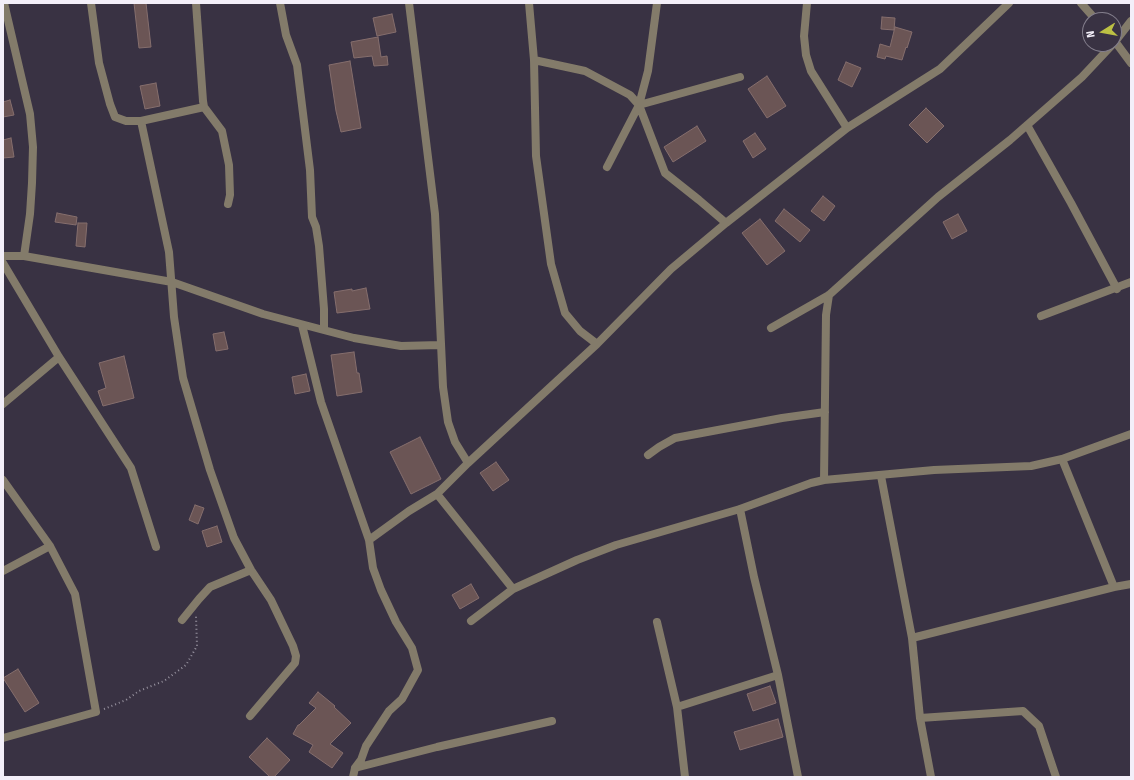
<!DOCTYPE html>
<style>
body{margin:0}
#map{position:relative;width:1134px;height:780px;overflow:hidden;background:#393243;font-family:"Fira Sans Condensed",sans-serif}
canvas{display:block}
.frame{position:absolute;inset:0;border:4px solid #f3eff9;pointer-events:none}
.north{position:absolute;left:1082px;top:12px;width:40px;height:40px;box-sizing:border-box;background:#393243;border:1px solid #837e8c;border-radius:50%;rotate:259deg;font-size:11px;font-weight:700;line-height:16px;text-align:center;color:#f3eff9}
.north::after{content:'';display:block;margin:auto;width:14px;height:18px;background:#bcc044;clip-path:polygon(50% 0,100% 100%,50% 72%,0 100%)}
</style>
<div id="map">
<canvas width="1134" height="780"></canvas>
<div class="frame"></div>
<div class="north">N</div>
</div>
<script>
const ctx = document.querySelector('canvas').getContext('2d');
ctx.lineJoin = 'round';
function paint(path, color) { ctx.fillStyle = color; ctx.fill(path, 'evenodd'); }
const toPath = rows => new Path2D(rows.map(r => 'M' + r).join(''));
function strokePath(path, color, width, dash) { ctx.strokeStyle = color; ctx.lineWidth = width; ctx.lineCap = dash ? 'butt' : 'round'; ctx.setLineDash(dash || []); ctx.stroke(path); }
const building = toPath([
 [134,3,146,3,151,47,139,48,134,3],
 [392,14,396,32,377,36,373,18,392,14],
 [882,17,895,18,894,30,881,29,882,17],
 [895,27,912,32,907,48,906,47,902,60,886,56,885,59,877,57,880,44,890,47,895,27],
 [378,37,381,57,387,56,388,65,374,66,372,56,354,58,351,42,378,37],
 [350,61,361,128,341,132,336,111,329,65,350,61],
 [846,62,861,68,852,87,838,80,846,62],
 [767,76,786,106,767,118,748,89,767,76],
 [156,83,160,106,145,109,140,86,156,83],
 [10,100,14,115,3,117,3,102,10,100],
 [926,108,944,126,927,143,909,125,926,108],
 [697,126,706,141,673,162,664,147,697,126],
 [755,133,766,149,753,158,743,141,755,133],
 [11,138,14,157,3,158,3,140,11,138],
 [823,196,835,206,824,221,811,211,823,196],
 [784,209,810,230,800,242,775,221,784,209],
 [57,213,77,217,76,225,55,222,57,213],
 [958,214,967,231,952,239,943,222,958,214],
 [760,219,785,251,767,265,742,233,760,219],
 [78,223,87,223,85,247,76,246,78,223],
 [366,288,370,309,337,313,334,292,352,289,352,291,366,288],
 [224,332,228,349,216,351,213,334,224,332],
 [354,352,357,373,359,373,362,392,337,396,331,355,354,352],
 [124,356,134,398,103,406,98,391,106,388,99,363,124,356],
 [306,374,310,391,295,394,292,377,306,374],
 [420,437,441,479,411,494,390,452,420,437],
 [496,462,509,480,493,491,480,473,496,462],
 [195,505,204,508,198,524,189,520,195,505],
 [217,526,222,542,207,547,202,531,217,526],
 [471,584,479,598,460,609,452,595,471,584],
 [18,669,39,703,25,712,3,678,18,669],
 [770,686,776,703,753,711,747,694,770,686],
 [318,692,335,706,334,707,351,723,330,744,343,753,332,768,309,752,313,745,293,734,298,725,299,725,316,708,309,703,318,692],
 [778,719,783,737,740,750,734,732,778,719],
 [267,738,290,760,274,777,270,777,249,757,267,738]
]);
paint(building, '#6b5555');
strokePath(building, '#856e6d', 1);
strokePath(toPath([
 [104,709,126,700,139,691,164,681,186,665,197,646,196,616]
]), '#9893a0', 2, [1, 3]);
strokePath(toPath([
 [4,3,30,114,33,147,32,183,30,214,24,256],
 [91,3,99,63,110,104,115,117,126,121,141,121,204,107],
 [196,3,203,101,204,107,222,131,229,165,230,195,228,204],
 [280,3,286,35,297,65,310,170,312,217,316,227,319,246,324,309,324,329],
 [409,3,435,214,443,387,448,422,455,442,468,463],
 [529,3,534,60,536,156,551,264,565,313,580,331,597,344],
 [807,3,804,36,806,55,811,71,847,128],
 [1081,3,1096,20],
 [1114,40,1131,63],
 [1114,43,1131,21],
 [534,60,585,71,630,95,639,105,665,173,699,200,726,223],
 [639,105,740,77],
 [141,121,169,252,174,317,183,378,210,470,234,538,251,570,271,600,293,646,296,656,295,663,250,716],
 [1027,125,1071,203,1117,289],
 [607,167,639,105,648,71,657,3],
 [3,256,24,256,172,282,263,314,354,338,401,346,440,345],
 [3,263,59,357,131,468,156,547],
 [1041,316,1131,282],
 [302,325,321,402,369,540,373,568,381,590,396,622,412,648,418,670,402,699,389,711,366,746,361,760,355,768,353,777],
 [771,328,829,295,938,197,1010,140,1082,77,1113,44],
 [3,404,59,357],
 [648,455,659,447,675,438,782,418,825,412],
 [1062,459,1114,587],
 [881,476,912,638,920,718,931,777],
 [3,480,50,546,75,594,96,712,3,738],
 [824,480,826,315,829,295],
 [437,494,513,589],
 [740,509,754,577,778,675,798,777],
 [369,540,409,511,437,494,468,463,597,344,671,269,726,223,847,128,940,69,1009,3],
 [3,571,50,546],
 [182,620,199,599,210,587,251,570],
 [471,621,513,589,577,560,616,545,740,509,811,483,824,480,934,470,1031,466,1062,459,1131,434],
 [657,622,677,707,685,777],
 [912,638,1114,587,1131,584],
 [677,707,778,675],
 [920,718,1023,711,1039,726,1056,777],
 [355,768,437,747,552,721]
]), '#837b6a', 8);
</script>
